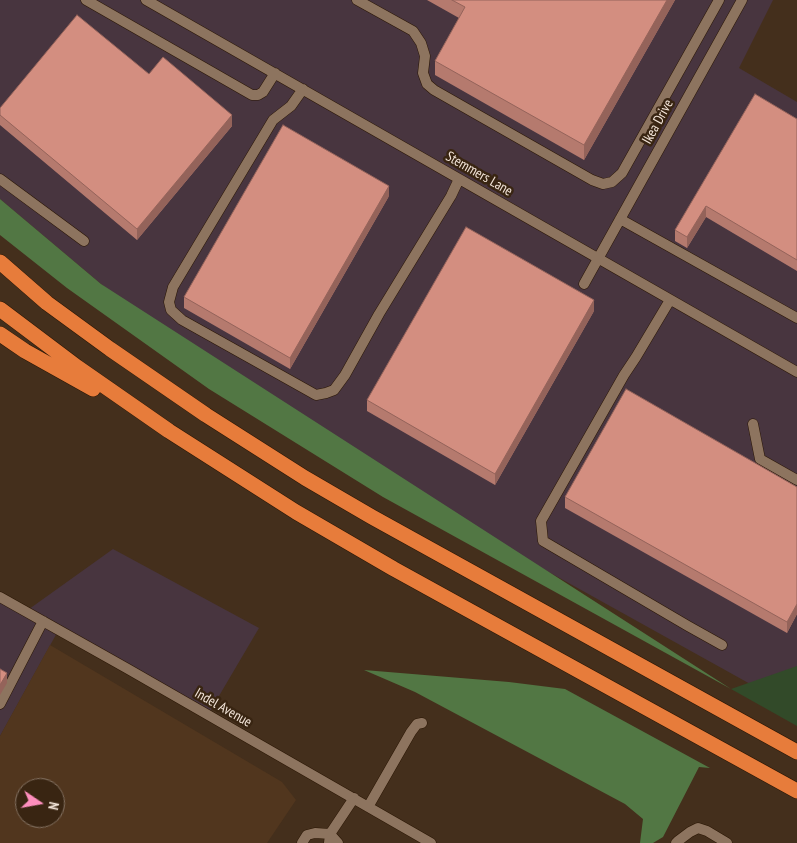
<!DOCTYPE html>
<style>
body{margin:0}
#map{position:relative;width:797px;height:843px;overflow:hidden;background:#442f1c;font-family:"PT Sans Narrow",sans-serif}
canvas{display:block}
.north{position:absolute;left:15px;top:778px;width:50px;height:50px;box-sizing:border-box;background:#392512;border:1px solid #847262;border-radius:50%;rotate:102deg;font-size:14px;font-weight:700;line-height:20px;text-align:center;color:#f4e6da}
.north::after{content:'';display:block;margin:auto;width:18px;height:22px;background:#fe8ebd;clip-path:polygon(50% 0,100% 100%,50% 72%,0 100%)}
</style>
<div id="map">
<canvas width="797" height="843"></canvas>
<div class="north">N</div>
</div>
<script>
const ctx = document.querySelector('canvas').getContext('2d');
ctx.lineJoin = 'round';
function paint(path, color) { ctx.fillStyle = color; ctx.fill(path, 'evenodd'); }
const toPath = rows => new Path2D(rows.map(r => 'M' + r).join(''));
function strokePath(path, color, width, dash) { ctx.strokeStyle = color; ctx.lineWidth = width; ctx.lineCap = dash ? 'butt' : 'round'; ctx.setLineDash(dash || []); ctx.stroke(path); }
function drawText(font, color, halo, rows, align = 'center') {
  ctx.font = font + ' "PT Sans Narrow",sans-serif'; ctx.lineWidth = 5; ctx.setLineDash([]); ctx.textBaseline = 'middle'; ctx.strokeStyle = halo; ctx.fillStyle = color; for (const [text, x, y, turn = 0] of rows) {
    ctx.save(); ctx.translate(x, y); ctx.rotate((+turn || 0) * Math.PI / 180); ctx.textAlign = isNaN(turn) ? turn : align; if (halo) ctx.strokeText(text, 0, 0); ctx.fillText(text, 0, 0); ctx.restore();
  }
}
paint(toPath([
 [0,0,773,0,739,68,797,102,797,710,279,422,101,284,0,199],
 [113,549,259,628,206,718,58,631,0,736,0,597,25,612]
]), '#48353f');
paint(toPath([
 [50,645,282,782,296,800,267,843,0,843,0,736],
 [25,788,55,788,55,818,25,818]
]), '#51361e');
paint(toPath([
 [797,666,797,726,731,689]
]), '#324a29');
paint(toPath([
 [0,199,101,284,731,689,383,497,209,389,67,288,0,235],
 [364,670,509,682,565,689,710,768,699,767,663,837,653,843,640,843,643,819,625,804,415,692]
]), '#527744');
const minor = toPath([
 [86,0,252,95,258,95,263,92,275,73],
 [146,0,797,372],
 [357,0,413,31,421,43,425,56,423,73,427,84,434,90,592,180,603,184,612,182,622,173,719,0],
 [303,89,291,106,273,120,173,287,169,302,171,310,182,320,316,395,326,393,334,390,345,375,379,314,451,196,459,179],
 [0,179,84,241],
 [620,219,797,318],
 [584,284,742,0],
 [670,300,636,357,624,375,541,521,543,541,688,626,722,645],
 [753,424,760,459,797,480],
 [0,597,128,669,431,843],
 [0,704,43,621],
 [368,807,411,732,417,724,422,723],
 [302,843,307,835,315,833,330,834,338,843],
 [329,843,330,834,354,798],
 [676,843,678,841,690,832,698,828,707,831,727,843]
]);
const highway = toPath([
 [0,262,47,303,110,349,206,415,305,478,372,517,797,752],
 [0,309,77,367,169,431,296,512,394,569,797,791],
 [0,334,25,351,93,389]
]);
strokePath(minor, '#2a1604', 11);
strokePath(highway, '#2a1604', 16);
strokePath(minor, '#8d745f', 10);
strokePath(highway, '#e77c3b', 15);
paint(toPath([
 [427,0,675,0,584,160,435,75,435,61,459,18],
 [149,74,232,126,137,240,0,125,0,108],
 [797,119,797,271,706,217,687,248,675,241,675,230],
 [389,196,290,369,184,308,184,297],
 [594,311,495,485,367,411,367,400],
 [797,487,797,614,787,633,565,508,565,497]
]), '#b57a6e');
paint(toPath([
 [667,0,675,0,584,160,584,145],
 [232,115,232,126,137,240,137,229],
 [389,186,389,196,290,369,290,358],
 [706,206,706,217,687,248,687,237],
 [594,300,594,311,495,485,495,474],
 [797,604,797,614,787,633,787,622],
 [7,673,7,683,0,695,0,685]
]), '#94635a');
const building = toPath([
 [452,0,667,0,584,145,435,61,465,7,452,0],
 [77,15,149,74,163,57,232,115,137,229,0,115,0,108,77,15],
 [755,94,797,119,797,260,706,206,687,237,675,230,755,94],
 [283,125,389,186,290,358,184,297,283,125],
 [466,227,594,300,495,474,367,400,466,227],
 [626,389,797,487,797,604,787,622,565,497,626,389],
 [0,669,7,673,0,685,0,669]
]);
paint(building, '#d38e80');
strokePath(building, '#94635a', 1);
drawText('14px', '#f4e6da', '#392512', [
 ["Ikea Drive",658,122,-61],
 ["Stemmers Lane",479,174,30],
 ["Indel Avenue",223,708,30]
]);
</script>
